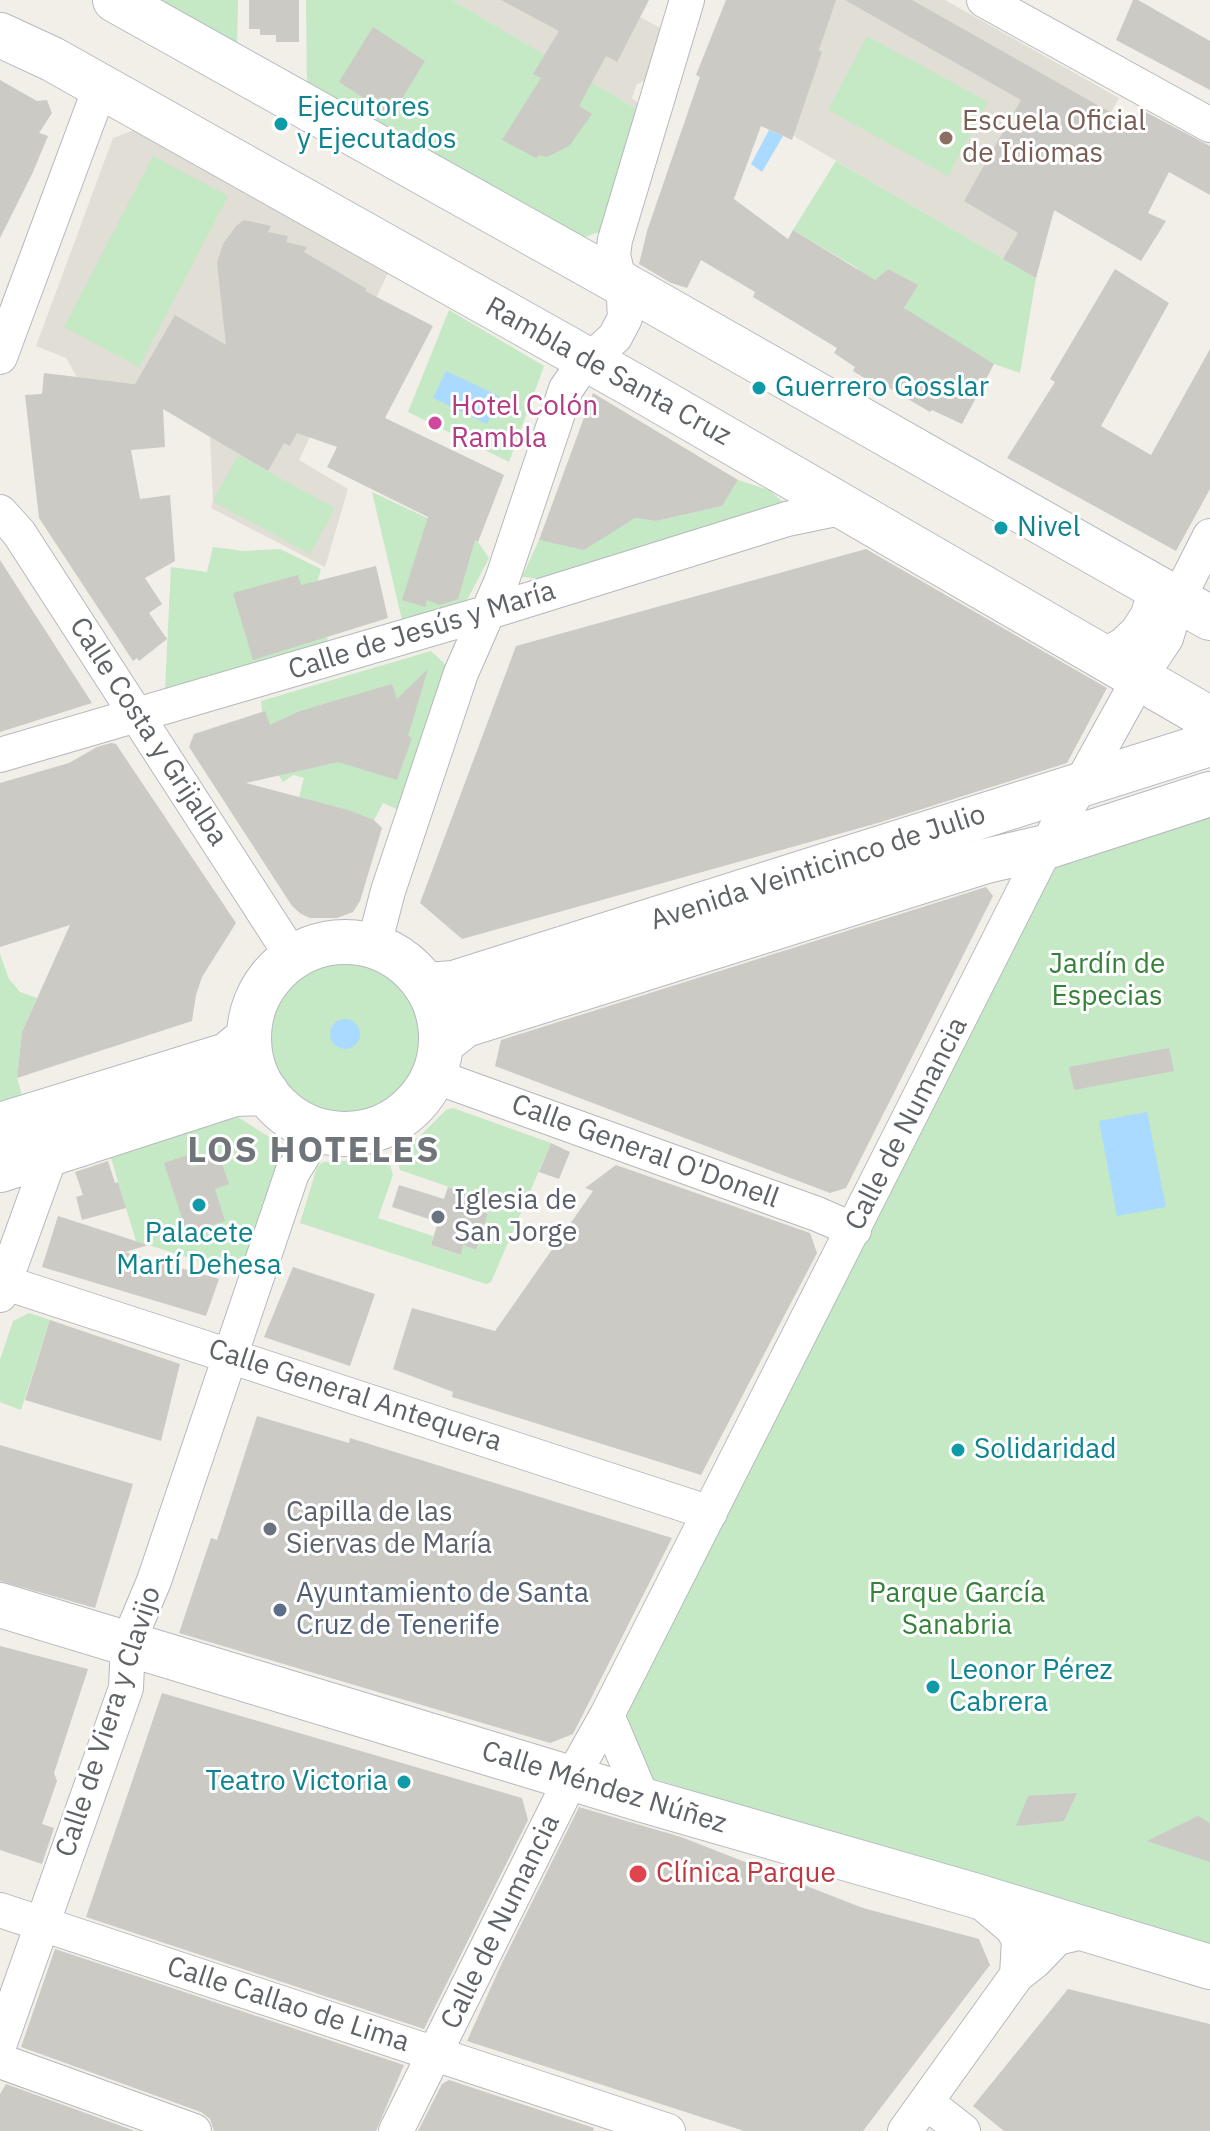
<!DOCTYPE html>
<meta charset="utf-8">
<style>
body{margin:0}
canvas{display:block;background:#f1efe8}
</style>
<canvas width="1210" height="2131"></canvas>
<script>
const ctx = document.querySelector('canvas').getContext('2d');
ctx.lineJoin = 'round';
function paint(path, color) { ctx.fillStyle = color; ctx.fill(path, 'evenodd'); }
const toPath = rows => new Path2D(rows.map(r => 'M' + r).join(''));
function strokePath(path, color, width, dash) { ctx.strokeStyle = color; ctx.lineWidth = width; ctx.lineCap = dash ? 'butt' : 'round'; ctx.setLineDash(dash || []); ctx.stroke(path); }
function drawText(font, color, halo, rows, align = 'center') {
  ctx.font = font + ' "IBM Plex Sans",sans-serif'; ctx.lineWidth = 6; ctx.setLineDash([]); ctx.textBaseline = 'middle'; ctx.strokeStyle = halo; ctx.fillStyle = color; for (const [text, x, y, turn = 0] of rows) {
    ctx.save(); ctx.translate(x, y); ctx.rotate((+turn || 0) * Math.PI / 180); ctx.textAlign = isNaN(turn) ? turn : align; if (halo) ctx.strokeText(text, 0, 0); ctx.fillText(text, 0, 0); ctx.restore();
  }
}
paint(toPath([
 [452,0,609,0,664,30,647,80,637,84,632,98,638,103,637,109],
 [835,0,945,0,1119,98,1052,216,1036,278,792,135],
 [134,130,389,271,299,460,348,489,325,567,211,508,213,501,210,437,183,421,192,406,161,387,77,377,66,358,36,346,113,138]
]), '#e1ded6');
paint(toPath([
 [145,0,238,0,237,50],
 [306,0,452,0,637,109,599,232,582,238,307,88],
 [867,36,988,102,948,176,828,110],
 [153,156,228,196,139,367,64,327],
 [836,161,1036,278,1020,373,994,364,903,310,917,285,888,269,862,291,857,268,793,230],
 [449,310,544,366,509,462,408,412],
 [238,455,335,508,310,554,213,501],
 [738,480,769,490,783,502,544,579,522,577,539,540,584,549,635,518,656,521,722,506],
 [372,492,478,542,489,558,465,604,402,620],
 [213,547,244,551,280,549,321,569,314,594,329,644,184,688,165,689,171,567,207,572],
 [431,651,448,667,401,811,383,803,374,820,299,797,304,778,293,775,283,782,267,758,261,701],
 [1210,805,1210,1948,648,1777,622,1717,1057,853],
 '261 1038a85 85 0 1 1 170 0a85 85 0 1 1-170 0Z',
 [0,954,9,979,20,992,37,998,22,1032,17,1078,22,1095,0,1102],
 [453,1108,551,1143,491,1282,486,1284,300,1223,317,1167,323,1162,362,1160,387,1154,393,1175,378,1218,433,1236,431,1245,460,1255,463,1245,476,1250,488,1214,475,1209,478,1197,400,1170,395,1151,420,1136,446,1110],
 [238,1117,280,1144,283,1151,243,1275,136,1241,110,1155],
 [29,1313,50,1320,21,1410,0,1402,0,1360,13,1321]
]), '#c5e8c5');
paint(toPath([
 [769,130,783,136,762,172,751,164],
 [446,371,499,396,487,424,433,398],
 '330 1034a15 15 0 1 1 30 0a15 15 0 1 1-30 0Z',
 [1147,1112,1166,1207,1117,1216,1099,1121]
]), '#aadaff');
paint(toPath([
 [249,0,299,0,299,42,276,42,276,35,260,35,260,29,249,29],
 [501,0,649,0,617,62,606,56,579,106,592,114,569,146,547,157,539,155,536,158,502,140,541,78,533,74,559,31],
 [726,0,836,0,819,50,822,52,792,140,761,126,734,199,788,239,793,230,875,280,888,269,918,285,904,308,994,364,962,424,932,410,930,412,876,380,874,384,853,371,855,367,834,353,837,348,753,297,755,292,701,260,687,288,671,283,639,264,647,231,700,77,696,75],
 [845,0,912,0,1131,124,1140,109,1206,144,1210,146,1210,195,1169,172,1148,213,1166,221,1141,261,1054,210,1036,278,1003,259,1018,233,964,201,1021,100],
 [1133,0,1138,0,1210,41,1210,90,1116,40],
 [373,27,425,61,391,116,339,82],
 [0,80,37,101,47,100,52,113,39,133,48,136,33,172,0,238],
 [244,220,271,226,268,232,288,236,286,242,307,247,304,252,367,289,365,291,433,326,385,418,504,475,478,542,475,540,458,599,440,605,427,600,425,607,402,600,428,517,327,467,337,447,297,433,290,446,284,443,268,471,163,409,165,447,131,450,140,499,170,495,175,561,145,578,162,604,149,613,167,639,139,661,137,658,133,661,39,518,25,395,42,394,44,373,135,384,175,315,226,345,217,263,223,244,236,226],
 [1115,269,1169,303,1101,426,1151,455,1210,349,1210,489,1176,551,1007,458,1055,382,1050,379],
 [593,393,738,480,722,506,656,521,635,518,584,550,539,540],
 [866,549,1107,688,1067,763,878,823,462,939,420,903,516,646],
 [0,560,92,703,0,732],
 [376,566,388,618,253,660,233,593,298,575,301,585],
 [428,669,408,736,412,738,397,780,338,762,246,783,348,810,374,820,382,828,360,901,353,912,337,918,310,918,301,914,292,906,189,747,194,734,265,711,270,725,300,711,392,684,397,699],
 [111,743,116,744,236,923,202,977,196,995,192,1021,17,1078,22,1032,70,925,0,947,0,783,69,763,97,747],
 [986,887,993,896,846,1188,830,1193,495,1066,501,1040],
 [1169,1048,1174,1071,1074,1090,1069,1067],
 [551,1143,570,1152,559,1179,539,1172],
 [188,1155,191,1167,220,1158,229,1184,215,1189,225,1221,187,1233,164,1163],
 [108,1161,115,1183,118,1182,126,1208,82,1220,76,1197,83,1195,75,1172],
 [616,1165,810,1233,817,1253,701,1475,452,1397,453,1392,393,1369,412,1308,495,1331,593,1191,585,1188],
 [399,1185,444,1199,448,1187,478,1197,475,1209,488,1214,476,1250,463,1245,461,1255,431,1245,438,1222,392,1207],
 [58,1216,148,1245,125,1252,219,1279,206,1316,42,1267],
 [293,1267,375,1294,350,1366,264,1337],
 [50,1320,180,1364,161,1441,25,1400],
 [257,1416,349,1443,350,1438,672,1538,573,1734,550,1743,179,1633,211,1538,217,1540],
 [0,1445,133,1484,95,1608,0,1581],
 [0,1646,88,1669,54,1773,57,1781,42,1824,54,1828,42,1864,0,1850],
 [162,1693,522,1798,528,1820,424,2029,86,1917],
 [1077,1793,1064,1821,1016,1826,1028,1796],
 [579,1807,681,1837,863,1908,979,1939,990,1965,863,2131,744,2131,467,2041,501,1965],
 [1198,1816,1210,1823,1210,1862,1147,1841],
 [55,1949,404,2065,376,2131,214,2131,210,2119,201,2112,21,2047],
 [1068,1989,1210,2024,1210,2131,1004,2131,973,2106],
 [449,2080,594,2128,593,2131,418,2131,442,2084],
 [6,2084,135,2131,0,2131,0,2094]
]), '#cccac5');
const street = toPath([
 [984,0,1210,125],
 [0,357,100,88],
 [0,512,19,533,292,956],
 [0,755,489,612,787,519,845,507],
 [374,945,388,891,461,673,502,580,566,389,579,370,615,337,625,318,624,300,613,255,615,240,687,0],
 [434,1076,817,1214,854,1230],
 [0,1281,710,1513],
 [0,1295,51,1154],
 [607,1715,643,1800],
 [980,1901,1012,1928,1019,1940,1017,1975],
 [0,1910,668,2131],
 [0,2043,126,1688,128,1643,154,1581,292,1173,318,1131],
 [0,2061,194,2131],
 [926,2102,963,2131],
 [396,2131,571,1779,607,1715,1046,847,1140,677,1166,638,1178,599,1210,536],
 [905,2131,1017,1975,1035,1961,1057,1938,1087,1931]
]);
const secondary = toPath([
 [115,0,619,282,1210,618],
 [0,35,52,59,638,388,1210,719],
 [1109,659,1126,649,1141,635,1152,618,1161,590],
 '249 1038a96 96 0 1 1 192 0a96 96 0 1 1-192 0Z',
 [426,985,454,983,1210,744],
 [442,1043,465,1025,986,861,1046,847,1210,794],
 [0,1125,227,1055,248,1038],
 [0,1170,234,1094,267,1093],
 [0,1605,643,1800,973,1895,1210,1967]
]);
strokePath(street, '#b5b8bc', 36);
strokePath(secondary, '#b6babf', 46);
strokePath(street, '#fff', 34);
strokePath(secondary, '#fff', 44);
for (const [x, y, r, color] of [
 [281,124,8,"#0f9aa8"],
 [946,138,8,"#8d6e63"],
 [759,388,8,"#0f9aa8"],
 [435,423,8,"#d1479c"],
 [1001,528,8,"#0f9aa8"],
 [199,1205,8,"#0f9aa8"],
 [438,1217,8,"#6b7280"],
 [958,1450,8,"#0f9aa8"],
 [270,1529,8,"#6b7280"],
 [280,1610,8,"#5c6f8a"],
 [933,1687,8,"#0f9aa8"],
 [404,1782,8,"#0f9aa8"],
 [638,1874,10,"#e0444e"]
]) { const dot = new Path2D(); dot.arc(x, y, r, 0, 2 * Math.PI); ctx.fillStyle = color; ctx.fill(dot); strokePath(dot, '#fff', 3); }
drawText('28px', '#0d838f', '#fff', [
 ["Ejecutores",297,108],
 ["y Ejecutados",297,140],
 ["Guerrero Gosslar",775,388],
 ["Nivel",1017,528],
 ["Palacete",199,1234,"center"],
 ["Martí Dehesa",199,1266,"center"],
 ["Solidaridad",974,1450],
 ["Leonor Pérez",949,1671],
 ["Cabrera",949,1703],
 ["Teatro Victoria",388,1782,"right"]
], 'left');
drawText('28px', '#785e54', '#fff', [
 ["Escuela Oficial",962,122],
 ["de Idiomas",962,154]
], 'left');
drawText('28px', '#5f6368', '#fff', [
 ["Rambla de Santa Cruz",608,372,29],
 ["Calle de Jesús y María",422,631,-17],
 ["Calle Costa y Grijalba",148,732,57],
 ["Avenida Veinticinco de Julio",818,868,-18],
 ["Calle de Numancia",907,1124,-63],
 ["Calle General O'Donell",645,1152,20],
 ["Calle General Antequera",355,1396,18],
 ["Calle de Viera y Clavijo",109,1722,-72],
 ["Calle Méndez Núñez",604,1788,17],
 ["Calle de Numancia",501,1922,-64],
 ["Calle Callao de Lima",288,2005,18]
]);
drawText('28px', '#b23c85', '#fff', [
 ["Hotel Colón",451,407],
 ["Rambla",451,439]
], 'left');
drawText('28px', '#348238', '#fff', [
 ["Jardín de",1107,965],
 ["Especias",1107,997],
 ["Parque García",957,1594],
 ["Sanabria",957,1626]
]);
drawText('28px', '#5b616d', '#fff', [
 ["Iglesia de",454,1201],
 ["San Jorge",454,1233],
 ["Capilla de las",286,1513],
 ["Siervas de María",286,1545]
], 'left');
drawText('28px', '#4e5e75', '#fff', [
 ["Ayuntamiento de Santa",296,1594],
 ["Cruz de Tenerife",296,1626]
], 'left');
drawText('28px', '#be3a42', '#fff', [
 ["Clínica Parque",656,1874]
], 'left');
ctx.letterSpacing = '2px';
drawText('bold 36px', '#70757a', '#fff', [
 ["LOS HOTELES",314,1152]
]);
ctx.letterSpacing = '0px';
</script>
